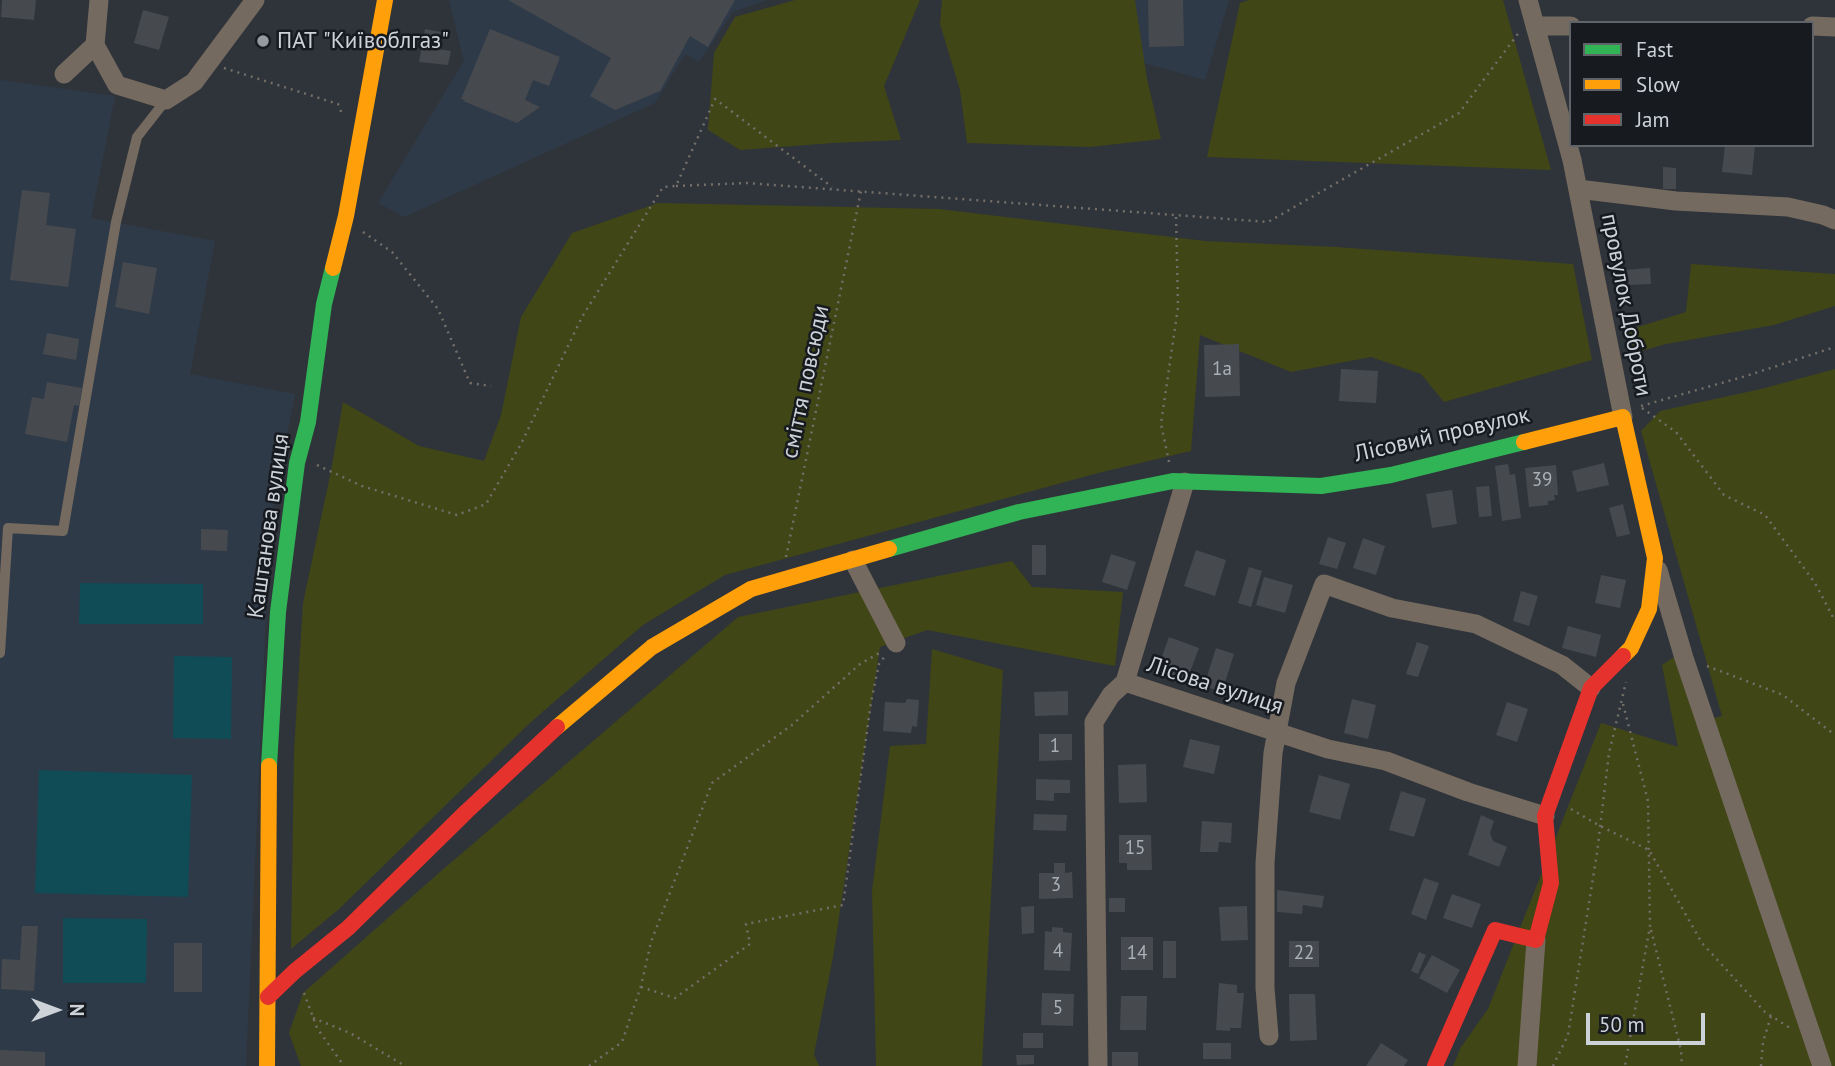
<!DOCTYPE html>
<meta charset="utf-8">
<style>
body{margin:0}
#map{position:relative;width:1835px;height:1066px;overflow:hidden;background:#2f343a;font-family:"PT Sans",sans-serif}
canvas{display:block}
.legend{position:absolute;left:1569px;top:21px;width:245px;height:126px;box-sizing:border-box;background:#171a1f;border:2px solid #606469;margin:0;padding:9px 12px;list-style:none;font-size:21px;color:#cdd2d9}
.legend li{display:flex;align-items:center;gap:14px;height:35px}
.legend b{width:35px;border:2px solid #606469}
.north{position:absolute;left:21px;top:975px;width:70px;height:70px;-webkit-text-stroke:5px #171a1f;paint-order:stroke;rotate:90deg;font-size:19px;font-weight:700;line-height:28px;text-align:center;color:#cdd2d9}
.north::after{content:'';display:block;margin:auto;width:24px;height:32px;background:#cdd2d9;clip-path:polygon(50% 0,100% 100%,50% 72%,0 100%)}
.scale{position:absolute;left:1586px;top:1013px;width:119px;height:32px;box-sizing:border-box;border:4px solid #cdd2d9;border-top:0;padding-left:9px;font-size:21px;line-height:24px;white-space:nowrap;color:#cdd2d9;-webkit-text-stroke:5px #171a1f;paint-order:stroke}
</style>
<div id="map">
<canvas width="1835" height="1066"></canvas>
<ul class="legend">
<li><b style="height:9px;background:#30b455"></b>Fast</li>
<li><b style="height:9px;background:#ff9f0a"></b>Slow</li>
<li><b style="height:9px;background:#e5322d"></b>Jam</li>
</ul>
<div class="north">N</div>
<div class="scale">50 m</div>
</div>
<script>
const ctx = document.querySelector('canvas').getContext('2d');
ctx.lineJoin = 'round';
function paint(path, color) { ctx.fillStyle = color; ctx.fill(path, 'evenodd'); }
const toPath = rows => new Path2D(rows.map(r => 'M' + r).join(''));
function strokePath(path, color, width, dash) { ctx.strokeStyle = color; ctx.lineWidth = width; ctx.lineCap = dash ? 'butt' : 'round'; ctx.setLineDash(dash || []); ctx.stroke(path); }
function drawText(font, color, halo, rows, align = 'center') {
  ctx.font = font + ' "PT Sans",sans-serif'; ctx.lineWidth = 5; ctx.setLineDash([]); ctx.textBaseline = 'middle'; ctx.strokeStyle = halo; ctx.fillStyle = color; for (const [text, x, y, turn = 0] of rows) {
    ctx.save(); ctx.translate(x, y); ctx.rotate((+turn || 0) * Math.PI / 180); ctx.textAlign = isNaN(turn) ? turn : align; if (halo) ctx.strokeText(text, 0, 0); ctx.fillText(text, 0, 0); ctx.restore();
  }
}
paint(toPath([
 [449,0,766,0,733,12,699,62,685,54,655,103,404,217,378,203,464,61],
 [1133,0,1229,0,1205,80,1133,60],
 [0,80,115,96,91,218,215,241,190,374,295,394,263,560,268,568,246,1066,0,1066]
]), '#2f3a49');
paint(toPath([
 [795,0,920,0,884,86,901,140,833,143,740,150,708,130,714,53,735,17],
 [942,0,1135,0,1147,79,1161,139,1090,147,967,143,960,90,940,24],
 [1249,0,1503,0,1551,170,1207,157,1240,3],
 [658,203,939,209,1205,241,1336,247,1573,264,1592,360,1444,402,1421,374,1371,357,1291,372,1200,335,1191,451,1098,473,725,575,643,625,531,722,339,909,291,949,294,752,303,603,331,471,343,402,419,446,484,461,501,415,521,317,572,233],
 [1691,264,1835,274,1835,306,1774,325,1666,344,1634,353,1628,330,1686,312],
 [1835,369,1835,1066,1453,1066,1461,1047,1488,1009,1601,723,1678,747,1662,665,1674,657,1697,722,1722,716,1641,431,1660,411,1761,389],
 [1012,561,1032,587,1123,592,1115,666,927,630,880,647,833,957,814,1054,819,1066,301,1066,289,1033,303,993,440,872,738,617],
 [932,649,1003,670,982,1066,876,1066,872,891,890,746,926,744]
]), '#404616');
paint(toPath([
 [80,583,203,584,203,624,79,624],
 [174,656,232,657,231,739,173,738],
 [39,770,192,775,188,897,35,893],
 [63,918,147,919,146,983,63,983]
]), '#104c56');
paint(toPath([
 [2,0,36,0,34,20,1,17],
 [508,0,735,0,708,47,690,36,660,91,615,110,590,96,611,58],
 [1148,0,1183,0,1184,46,1149,47],
 [143,10,169,17,159,50,134,43],
 [425,29,441,32,438,49,451,51,448,65,419,62],
 [490,29,560,57,549,86,533,80,525,100,540,107,517,123,463,101,465,100,461,99],
 [1725,145,1755,145,1752,175,1722,172],
 [1663,167,1676,168,1676,189,1663,189],
 [22,190,50,193,46,225,76,229,68,287,10,280],
 [123,262,157,268,149,314,115,307],
 [1650,268,1651,284,1625,285,1624,270],
 [47,333,79,339,76,360,43,354],
 [1239,344,1240,396,1205,397,1204,345],
 [1341,369,1378,371,1376,403,1339,401],
 [47,382,82,388,79,406,74,405,67,442,25,434,32,397,44,399],
 [1604,463,1609,485,1577,492,1572,471],
 [1508,464,1510,475,1515,474,1521,518,1502,521,1495,466],
 [1556,465,1558,495,1554,495,1555,500,1548,501,1548,505,1529,507,1525,468],
 [1489,486,1492,516,1479,517,1476,487],
 [1452,490,1457,524,1432,528,1426,494],
 [1623,504,1630,534,1617,537,1609,508],
 [201,529,228,530,227,551,201,550],
 [1328,537,1346,543,1337,569,1319,564],
 [1363,538,1385,546,1376,575,1353,568],
 [1032,545,1046,545,1046,575,1032,575],
 [1196,550,1226,560,1215,596,1184,586],
 [1111,554,1136,562,1127,590,1102,582],
 [1249,567,1262,571,1251,607,1238,603],
 [1601,575,1626,580,1620,608,1595,603],
 [1264,577,1293,585,1285,613,1256,605],
 [1521,591,1538,596,1529,626,1513,621],
 [1568,626,1601,635,1596,657,1562,648],
 [1169,637,1199,648,1186,683,1156,673],
 [1417,642,1429,646,1418,677,1406,674],
 [1216,648,1234,654,1222,692,1204,686],
 [1068,691,1068,715,1035,716,1034,692],
 [907,699,919,700,917,727,912,726,911,733,883,731,885,702,905,703],
 [1352,699,1376,705,1368,739,1344,733],
 [1507,702,1528,709,1517,742,1496,735],
 [1039,734,1072,734,1072,760,1039,761],
 [1190,739,1220,746,1214,774,1183,767],
 [1146,764,1147,802,1119,803,1118,765],
 [1319,775,1350,784,1340,820,1309,812],
 [1036,779,1070,780,1070,793,1054,793,1054,801,1036,800],
 [1401,791,1426,799,1414,837,1389,830],
 [1034,814,1067,815,1066,831,1033,830],
 [1481,815,1494,821,1490,833,1493,841,1507,847,1499,867,1468,855],
 [1202,821,1232,823,1231,843,1219,842,1218,852,1200,852],
 [1119,835,1151,835,1152,870,1127,870,1127,863,1119,863],
 [1054,863,1065,863,1065,873,1072,872,1073,898,1039,899,1039,873,1054,873],
 [1424,878,1439,883,1426,920,1411,914],
 [1277,890,1324,896,1322,908,1303,905,1302,914,1277,912],
 [1452,894,1481,904,1472,928,1443,918],
 [1109,898,1125,898,1125,912,1109,912],
 [1034,906,1034,933,1022,934,1021,907],
 [1247,906,1248,940,1221,941,1219,907],
 [22,926,38,926,34,991,1,989,2,959,20,960],
 [1052,927,1063,928,1063,932,1072,933,1070,971,1044,970,1045,931,1052,932],
 [1121,937,1153,937,1153,970,1121,970],
 [1163,941,1176,941,1176,978,1163,978],
 [1289,941,1319,941,1319,967,1289,967],
 [174,943,202,943,202,992,174,992],
 [1419,952,1426,955,1418,974,1411,971],
 [1432,955,1460,970,1447,993,1419,978],
 [1219,983,1237,985,1237,993,1244,993,1241,1028,1230,1028,1230,1031,1216,1030],
 [1042,993,1074,994,1073,1026,1041,1025],
 [1289,994,1315,994,1317,1040,1290,1041],
 [1121,996,1147,996,1146,1030,1120,1030],
 [1023,1033,1043,1033,1043,1048,1023,1048],
 [1203,1043,1231,1043,1231,1059,1203,1059],
 [1381,1043,1408,1060,1404,1066,1366,1066],
 [0,1050,45,1052,45,1066,0,1066],
 [1112,1052,1138,1052,1138,1066,1112,1066],
 [1016,1055,1034,1055,1034,1064,1017,1065]
]), '#464a4e');
strokePath(toPath([
 [224,68,338,104,342,114],
 [676,186,747,183,1268,222,1459,113,1520,31],
 [363,232,392,252,438,309,470,383,491,386],
 [1641,406,1746,376,1835,347],
 [1642,408,1676,432,1724,495,1765,515,1815,583,1835,621],
 [1169,462,1161,424,1178,307,1176,215],
 [317,465,362,486,457,515,486,504,521,444,582,317,663,187,676,186,715,99,832,187],
 [786,557,861,191],
 [1707,666,1783,695,1835,735],
 [1623,704,1648,801,1650,926,1625,1066],
 [1571,809,1600,826,1649,850,1702,943,1765,1012,1790,1028],
 [1651,930,1681,1050,1682,1066],
 [641,987,675,998,750,944,746,924,843,905,871,702,879,664,885,656],
 [304,993,317,1028,344,1066],
 [313,1018,350,1033,405,1066],
 [589,1066,622,1042,641,986,651,942,712,783,792,725,860,664,881,652],
 [1553,1066,1568,1035,1597,853,1609,753,1626,682],
 [1761,1066,1763,1042,1771,1016]
]), '#746e69', 2.5, [2, 5]);
strokePath(toPath([
 [0,653,8,528,63,531,116,222,137,137,166,100]
]), '#756a5f', 10);
strokePath(toPath([
 [99,0,95,45,117,85,166,100,194,82,255,0],
 [1528,0,1572,160,1623,417],
 [1535,26,1571,26],
 [1812,26,1835,27],
 [64,74,95,45],
 [1578,189,1676,201,1788,207,1823,215,1835,220],
 [853,560,896,643],
 [1658,570,1684,658,1822,1066],
 [1125,682,1185,482],
 [1269,1036,1265,988,1265,863,1273,753,1286,683,1324,584,1392,608,1476,624,1562,665,1591,688],
 [1098,1066,1094,722,1111,695,1125,682,1328,749,1386,761,1468,792,1545,816],
 [1527,1066,1536,940]
]), '#756a5f', 19);
strokePath(toPath([
 [889,549,1019,512,1173,481,1321,486,1391,475,1524,442],
 [269,766,278,612,297,463,308,422,324,304,333,268]
]), '#30b455', 16);
strokePath(toPath([
 [333,268,346,216,385,0],
 [1524,442,1623,417,1655,558,1649,609,1631,648,1623,656],
 [557,727,652,647,751,589,889,549],
 [267,1066,269,766]
]), '#ff9f0a', 16);
strokePath(toPath([
 [268,997,295,971,348,928,466,812,557,727],
 [1435,1066,1495,930,1536,940,1551,883,1545,816,1591,688,1623,656]
]), '#e5322d', 16);
for (const [x, y, r, color] of [
 [263,41,7,"#969ba1"]
]) { const dot = new Path2D(); dot.arc(x, y, r, 0, 2 * Math.PI); ctx.fillStyle = color; ctx.fill(dot); strokePath(dot, '#171a1f', 2.5); }
drawText('19px', '#abb0b6', null, [
 ["1а",1222,370],
 ["39",1542,481],
 ["1",1055,747],
 ["15",1135,849],
 ["3",1056,886],
 ["4",1058,952],
 ["14",1137,954],
 ["22",1304,954],
 ["5",1058,1009]
]);
drawText('23px', '#cdd2d9', '#171a1f', [
 ["ПАТ \"Київоблгаз\"",277,41]
], 'left');
drawText('23px', '#cdd2d9', '#171a1f', [
 ["провулок Доброти",1626,305,79],
 ["сміття повсюди",806,382,-78],
 ["Лісовий провулок",1442,435,-13],
 ["Каштанова вулиця",269,526,-82],
 ["Лісова вулиця",1215,686,18]
]);
</script>
